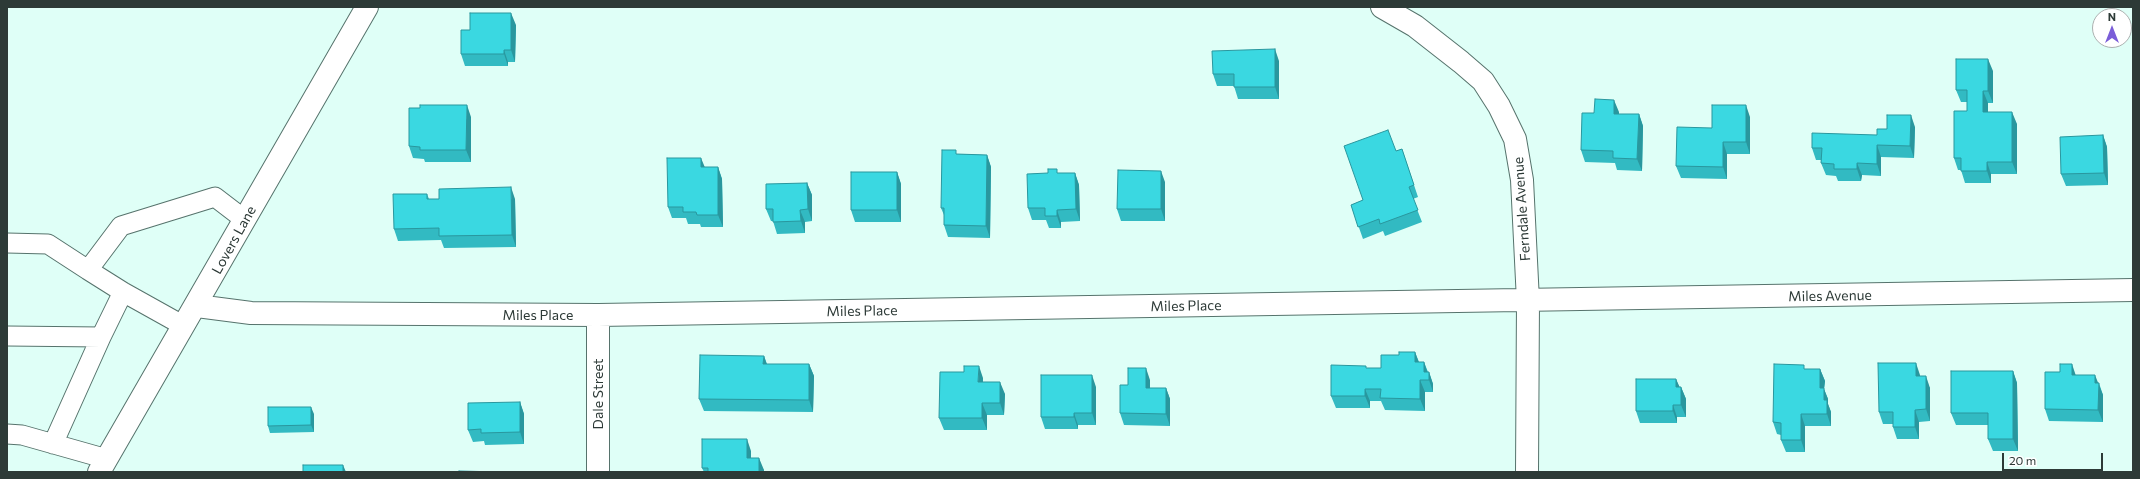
<!DOCTYPE html>
<style>
body{margin:0}
#map{position:relative;width:2140px;height:479px;overflow:hidden;background:#dffff7;font-family:Commissioner,sans-serif}
canvas{display:block}
.frame{position:absolute;inset:0;border:8px solid #2d3a37;pointer-events:none}
.north{position:absolute;left:2092px;top:8px;width:40px;height:40px;box-sizing:border-box;background:#fff;border:1px solid #abb0af;border-radius:50%;rotate:0deg;font-size:11px;font-weight:700;line-height:16px;text-align:center;color:#2d3a37}
.north::after{content:'';display:block;margin:auto;width:14px;height:18px;background:#7a5dd8;clip-path:polygon(50% 0,100% 100%,50% 72%,0 100%)}
.scale{position:absolute;left:2002px;top:453px;width:101px;height:18px;box-sizing:border-box;border:2px solid #2d3a37;border-top:0;padding-left:5px;font-size:12px;line-height:14px;white-space:nowrap;color:#2d3a37;-webkit-text-stroke:3px #fff;paint-order:stroke}
</style>
<div id="map">
<canvas width="2140" height="479"></canvas>
<div class="frame"></div>
<div class="north">N</div>
<div class="scale">20 m</div>
</div>
<script>
const ctx = document.querySelector('canvas').getContext('2d');
ctx.lineJoin = 'round';
const toPath = rows => new Path2D(rows.map(r => 'M' + r).join(''));
function strokePath(path, color, width, dash) { ctx.strokeStyle = color; ctx.lineWidth = width; ctx.lineCap = dash ? 'butt' : 'round'; ctx.setLineDash(dash || []); ctx.stroke(path); }
function paint(path, color) { ctx.fillStyle = color; ctx.fill(path, 'evenodd'); }
function drawText(font, color, halo, rows, align = 'center') {
  ctx.font = font + ' Commissioner,sans-serif'; ctx.lineWidth = 4; ctx.setLineDash([]); ctx.textBaseline = 'middle'; ctx.strokeStyle = halo; ctx.fillStyle = color; for (const [text, x, y, turn = 0] of rows) {
    ctx.save(); ctx.translate(x, y); ctx.rotate((+turn || 0) * Math.PI / 180); ctx.textAlign = isNaN(turn) ? turn : align; if (halo) ctx.strokeText(text, 0, 0); ctx.fillText(text, 0, 0); ctx.restore();
  }
}
const lane = toPath([
 [7,243,48,244,88,270],
 [184,326,123,292,88,270,121,226,215,197,245,220],
 [7,336,101,337,123,292],
 [7,434,22,435,107,459],
 [53,444,101,337]
]);
const street = toPath([
 [1382,7,1415,26,1461,62,1483,81,1499,106,1515,139,1522,180,1528,301,1527,472],
 [197,306,251,313,598,315,2133,290],
 [598,315,598,472],
 [99,472,367,7]
]);
strokePath(lane, '#56736c', 21);
strokePath(street, '#56736c', 24);
strokePath(lane, '#fff', 19);
strokePath(street, '#fff', 22);
paint(toPath([
 [516,25,515,62,508,62,508,66,465,66,461,54,470,30],
 [1279,61,1279,99,1238,99,1234,86,1217,86,1213,74],
 [1993,71,1993,103,1988,103,1988,112,2017,124,2017,174,1991,174,1991,183,1965,183,1961,170,1958,170,1954,158,1967,111,1967,102,1961,102,1956,90],
 [1619,112,1619,114,1639,114,1643,126,1642,171,1617,170,1615,163,1585,162,1581,150,1594,113],
 [471,117,471,162,425,162,424,159,413,158,409,146],
 [1750,117,1750,154,1727,154,1727,179,1681,178,1676,166,1712,128],
 [1915,127,1914,158,1881,157,1881,176,1862,175,1861,181,1838,181,1836,176,1826,175,1821,163,1821,160,1816,160,1812,148,1877,135,1887,129],
 [2103,135,2107,147,2108,185,2066,186,2061,174],
 [1402,149,1418,197,1413,199,1422,222,1385,236,1383,231,1363,239,1351,205,1363,200,1396,151],
 [957,154,987,155,991,167,990,238,948,237,944,225,944,215,941,208],
 [704,167,718,167,722,179,723,227,701,227,700,224,688,224,686,218,672,218,668,207],
 [897,172,901,184,901,222,855,222,851,210],
 [1058,173,1075,173,1079,185,1080,221,1061,222,1061,228,1049,228,1046,220,1032,220,1028,208],
 [1165,182,1165,221,1121,221,1117,209],
 [807,183,812,195,812,221,805,222,805,233,777,234,773,221,771,221,766,209],
 [427,194,429,199,515,199,516,247,444,248,441,240,398,241,394,229],
 [1415,352,1419,362,1424,362,1428,372,1429,372,1433,384,1433,392,1425,392,1425,411,1385,410,1381,401,1370,401,1370,408,1336,408,1331,396,1367,368,1381,368,1399,355],
 [764,356,767,364,809,364,814,376,813,412,704,411,699,399],
 [1805,369,1820,369,1825,381,1824,389,1828,399,1828,404,1831,412,1831,426,1805,426,1805,452,1786,452,1781,440,1781,435,1777,434,1773,422],
 [2013,371,2017,383,2018,451,1993,451,1988,439,1988,425,1956,425,1951,413],
 [1920,375,1920,376,1930,388,1930,421,1919,422,1919,439,1897,439,1893,427,1893,424,1883,424,1879,412],
 [2076,375,2099,383,2103,395,2103,422,2049,421,2045,409],
 [983,378,983,382,1005,394,1004,415,987,415,987,430,944,430,939,418],
 [1676,379,1679,387,1681,387,1686,399,1686,417,1677,417,1677,423,1640,423,1636,411],
 [1150,380,1150,388,1166,388,1170,399,1170,426,1124,425,1120,413,1128,385],
 [1096,387,1096,425,1078,425,1078,429,1045,429,1041,417],
 [520,402,524,414,524,444,485,445,484,441,473,442,468,430],
 [314,414,314,432,270,433,268,426],
 [751,451,751,458,764,470,764,472,704,472,702,468]
]), '#32bac2');
paint(toPath([
 [511,13,516,25,515,62,511,50],
 [1275,49,1279,61,1279,99,1275,87],
 [504,50,508,62,508,66,504,54],
 [1988,59,1993,71,1993,103,1988,91],
 [1983,91,1988,103,1988,124,1983,112],
 [1614,100,1619,112,1618,126,1614,114],
 [467,105,471,117,471,162,466,150],
 [1746,105,1750,117,1750,154,1746,142],
 [2012,112,2017,124,2017,174,2012,162],
 [1639,114,1643,126,1642,171,1637,159],
 [1911,115,1915,127,1914,158,1910,146],
 [2103,135,2107,147,2108,185,2104,173],
 [1723,142,1727,154,1727,179,1723,167],
 [1877,145,1881,157,1881,176,1877,164],
 [987,155,991,167,990,238,986,226],
 [701,158,706,170,701,167],
 [1987,162,1991,174,1991,183,1987,171],
 [1857,163,1862,175,1861,181,1857,169],
 [718,167,722,179,723,227,718,215],
 [1161,171,1165,182,1165,221,1161,209],
 [897,172,901,184,901,222,897,210],
 [1075,173,1079,185,1080,221,1076,209],
 [807,183,812,195,812,221,808,209],
 [511,187,515,199,516,247,512,235],
 [800,210,805,222,805,233,801,221],
 [1057,210,1061,222,1061,228,1057,216],
 [1415,352,1419,363,1415,362],
 [764,356,768,368,763,364],
 [1424,362,1428,374,1424,372],
 [1916,363,1920,375,1920,388,1916,376],
 [809,364,814,376,813,412,809,400],
 [2072,364,2076,376,2072,375],
 [979,366,983,378,982,394,978,382],
 [1146,368,1150,380,1150,399,1146,388],
 [1820,369,1825,381,1824,389,1828,399,1828,404,1831,412,1831,426,1827,414,1820,388],
 [2013,371,2017,383,2018,451,2013,439],
 [1429,372,1433,384,1433,392,1429,380],
 [1092,375,1096,387,1096,425,1092,413],
 [2095,375,2103,395,2103,422,2098,410,2095,383],
 [1926,376,1930,388,1930,421,1926,409],
 [1676,379,1681,390,1676,387],
 [1420,380,1425,392,1425,411,1420,399],
 [1000,382,1005,394,1004,415,1000,403],
 [1681,387,1686,399,1686,417,1681,405],
 [1166,388,1170,399,1170,426,1166,414],
 [1365,389,1370,401,1370,408,1365,396],
 [520,402,524,414,524,444,520,432],
 [982,403,987,415,987,430,982,418],
 [1673,405,1677,417,1677,423,1673,411],
 [311,407,314,414,314,432,311,425],
 [1915,410,1919,422,1919,439,1915,427],
 [1074,413,1078,425,1078,429,1074,417],
 [1801,414,1805,426,1805,452,1801,440],
 [747,439,751,451,751,470,747,458],
 [759,458,764,470,764,472,759,472],
 [343,465,346,472,343,472]
]), '#29979e');
const building = toPath([
 [470,13,511,13,511,50,504,50,504,54,461,54,461,30,470,30,470,13],
 [1275,49,1275,87,1234,87,1234,74,1213,74,1212,51,1275,49],
 [1956,59,1988,59,1988,91,1983,91,1983,112,2012,112,2012,162,1987,162,1987,171,1961,171,1961,158,1954,158,1954,111,1967,111,1967,90,1956,90,1956,59],
 [1595,99,1614,100,1614,114,1639,114,1637,159,1613,158,1613,151,1581,150,1582,113,1594,113,1595,99],
 [420,105,467,105,466,150,420,150,420,147,409,146,409,108,420,108,420,105],
 [1712,105,1746,105,1746,142,1723,142,1723,167,1676,166,1677,127,1712,128,1712,105],
 [1887,115,1911,115,1910,146,1877,145,1877,164,1857,163,1857,169,1834,169,1834,164,1821,163,1822,148,1812,148,1812,133,1877,135,1877,129,1887,129,1887,115],
 [1388,130,1396,151,1402,149,1414,185,1409,187,1418,210,1380,224,1379,219,1358,227,1351,205,1363,200,1344,146,1388,130],
 [2103,135,2104,173,2061,174,2060,137,2103,135],
 [942,150,956,150,956,154,987,155,986,226,944,225,944,208,941,208,942,150],
 [667,158,701,158,701,167,718,167,718,215,697,215,696,212,683,212,683,207,668,207,667,158],
 [1048,169,1057,169,1057,173,1075,173,1076,209,1057,210,1057,216,1045,216,1045,208,1028,208,1027,174,1048,173,1048,169],
 [1118,170,1161,171,1161,209,1117,209,1118,170],
 [851,172,897,172,897,210,851,210,851,172],
 [807,183,808,209,800,210,801,221,773,222,773,209,766,209,766,184,807,183],
 [511,187,512,235,439,236,439,228,394,229,393,194,427,194,427,199,439,199,439,189,511,187],
 [1399,352,1415,352,1415,362,1424,362,1424,372,1429,372,1429,380,1420,380,1420,399,1380,398,1381,389,1365,389,1365,396,1331,396,1331,365,1366,366,1366,368,1381,368,1381,355,1399,355,1399,352],
 [700,355,764,356,763,364,809,364,809,400,699,399,700,355],
 [1878,363,1916,363,1916,376,1926,376,1926,409,1915,410,1915,427,1893,427,1893,412,1879,412,1878,363],
 [1774,364,1804,365,1804,369,1820,369,1820,388,1824,388,1824,400,1827,400,1827,414,1801,414,1801,440,1781,440,1781,423,1773,422,1774,364],
 [2060,364,2072,364,2072,375,2095,375,2095,383,2099,383,2098,410,2045,409,2045,372,2060,372,2060,364],
 [964,366,979,366,978,382,1000,382,1000,403,982,403,982,418,939,418,940,372,964,372,964,366],
 [1128,368,1146,368,1146,388,1166,388,1166,414,1120,413,1120,385,1128,385,1128,368],
 [1951,371,2013,371,2013,439,1988,439,1988,413,1951,413,1951,371],
 [1041,375,1092,375,1092,413,1074,413,1074,417,1041,417,1041,375],
 [1636,379,1676,379,1676,387,1681,387,1681,405,1673,405,1673,411,1636,411,1636,379],
 [520,402,520,432,481,433,481,429,468,430,468,403,520,402],
 [268,407,311,407,311,425,268,426,268,407],
 [702,439,747,439,747,458,759,458,759,472,708,472,708,468,702,468,702,439],
 [303,465,343,465,343,472,303,472,303,465],
 [459,471,500,472,459,472,459,471]
]);
paint(building, '#3ad8e1');
strokePath(building, '#29979e', 1);
drawText('14px', '#2d3a37', '#fff', [
 ["Ferndale Avenue",1522,209,-94],
 ["Lovers Lane",234,240,-61],
 ["Miles Avenue",1830,296,-1],
 ["Miles Place",1186,306,-1],
 ["Miles Place",862,311,-1],
 ["Miles Place",538,315],
 ["Dale Street",598,394,-90]
]);
</script>
